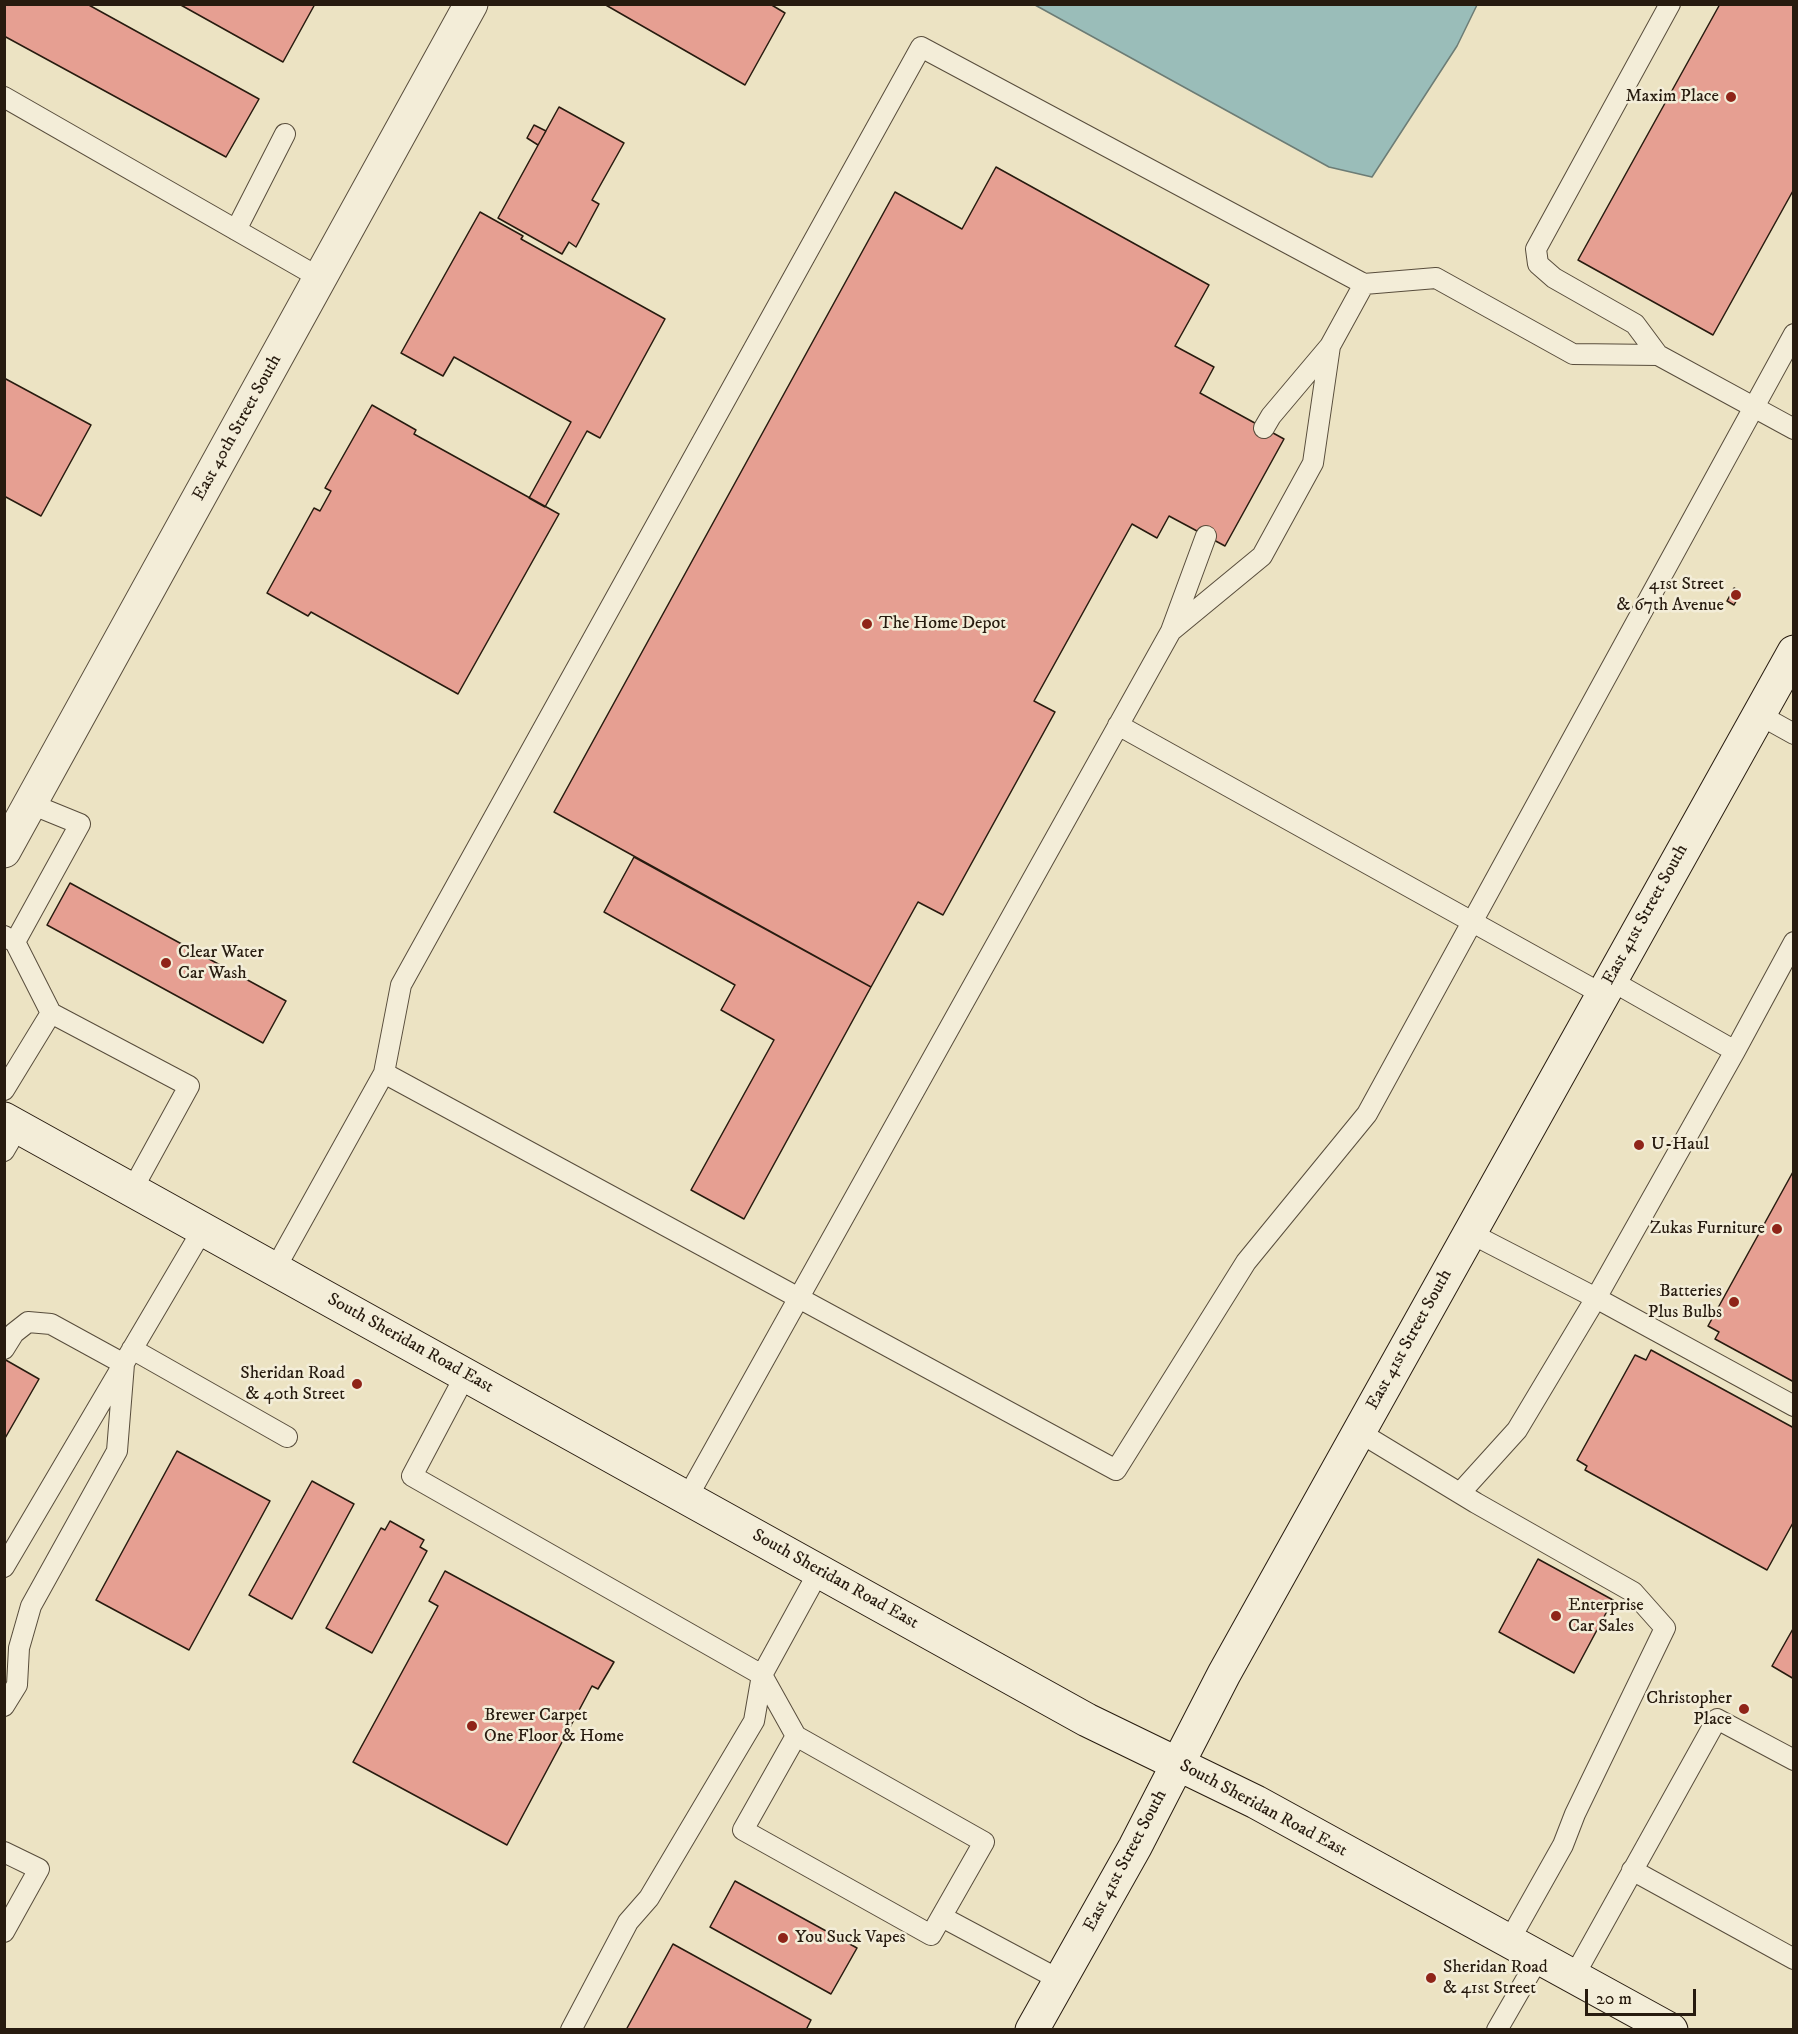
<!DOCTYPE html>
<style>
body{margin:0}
#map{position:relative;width:1798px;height:2034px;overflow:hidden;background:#ece3c3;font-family:"IM FELL DW Pica",serif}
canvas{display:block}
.frame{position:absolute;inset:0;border:6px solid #271b0f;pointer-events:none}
.scale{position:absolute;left:1585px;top:1989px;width:111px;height:27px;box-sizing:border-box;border:3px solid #271b0f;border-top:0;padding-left:8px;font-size:18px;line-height:21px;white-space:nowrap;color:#271b0f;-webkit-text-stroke:4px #f3edd8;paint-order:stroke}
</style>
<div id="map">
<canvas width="1798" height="2034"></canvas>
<div class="frame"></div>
<div class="scale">20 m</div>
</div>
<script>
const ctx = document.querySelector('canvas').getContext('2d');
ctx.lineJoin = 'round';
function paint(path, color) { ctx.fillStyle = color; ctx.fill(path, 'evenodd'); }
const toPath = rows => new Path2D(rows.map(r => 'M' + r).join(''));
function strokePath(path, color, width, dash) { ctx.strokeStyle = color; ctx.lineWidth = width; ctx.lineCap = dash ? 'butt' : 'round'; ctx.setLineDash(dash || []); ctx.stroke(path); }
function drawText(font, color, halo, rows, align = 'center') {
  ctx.font = font + ' "IM FELL DW Pica",serif'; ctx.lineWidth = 5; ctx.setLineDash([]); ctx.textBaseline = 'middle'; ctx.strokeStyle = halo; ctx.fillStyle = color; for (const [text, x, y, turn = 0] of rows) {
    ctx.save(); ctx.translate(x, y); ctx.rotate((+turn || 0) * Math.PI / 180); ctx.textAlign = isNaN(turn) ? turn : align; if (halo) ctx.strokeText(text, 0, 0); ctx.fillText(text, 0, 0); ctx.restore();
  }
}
const water = toPath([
 [1035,5,1477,5,1457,46,1372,177,1329,167,1035,5]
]);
paint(water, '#9abdb9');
strokePath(water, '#6c7c75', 1.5);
const building = toPath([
 [4,4,87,4,259,99,226,157,4,36,4,4],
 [179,4,315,4,283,62,179,4],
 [604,4,770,4,785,13,745,85,604,4],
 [1720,4,1794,4,1794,189,1713,335,1578,260,1720,4],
 [559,107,624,143,592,200,599,204,576,247,569,242,562,254,498,218,559,107],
 [534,125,546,131,538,145,527,138,534,125],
 [996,167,1209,285,1175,346,1214,367,1200,393,1284,439,1225,546,1169,516,1157,538,1132,524,1034,701,1055,712,943,915,918,902,871,987,554,812,895,192,962,229,996,167],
 [480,212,523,236,521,239,665,319,600,438,587,431,545,507,529,498,571,422,454,357,443,376,401,353,480,212],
 [4,378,91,425,41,516,4,496,4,378],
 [372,405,416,430,414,434,559,514,458,694,311,612,308,616,267,593,314,508,320,511,331,491,325,488,372,405],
 [1734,588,1741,592,1734,605,1727,601,1734,588],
 [634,857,871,987,744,1219,691,1190,774,1040,721,1010,735,985,604,912,634,857],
 [70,883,286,1001,263,1043,47,925,70,883],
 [1794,1170,1794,1382,1715,1339,1719,1332,1708,1326,1794,1170],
 [1651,1350,1794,1428,1794,1521,1767,1570,1585,1470,1587,1466,1577,1460,1635,1355,1646,1360,1651,1350],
 [4,1359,39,1379,4,1440,4,1359],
 [177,1451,270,1501,189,1650,96,1600,177,1451],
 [312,1481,354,1504,292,1619,249,1595,312,1481],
 [390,1521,424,1540,420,1547,427,1551,372,1653,326,1628,381,1528,385,1530,390,1521],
 [1538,1559,1613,1600,1574,1673,1499,1632,1538,1559],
 [445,1571,614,1662,598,1689,592,1686,507,1845,353,1762,438,1606,429,1601,445,1571],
 [1794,1627,1794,1679,1772,1666,1794,1627],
 [735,1881,857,1948,831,1994,710,1927,735,1881],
 [673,1944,811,2020,806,2030,626,2030,673,1944]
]);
paint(building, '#e69f92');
strokePath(building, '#271b0f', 1.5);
const lane = toPath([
 [4,97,320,278],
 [236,230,285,134],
 [1658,355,1635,324,1554,278,1538,264,1536,249,1670,4],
 [1264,428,1271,416,1330,346],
 [1171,631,1206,536],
 [1758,714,1794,734],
 [1118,725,1602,994],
 [4,936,15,942,80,824,31,804],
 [15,942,51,1013,189,1086,132,1190],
 [1610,980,1735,1051],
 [384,1073,1116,1470,1246,1262,1367,1114,1794,334],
 [4,1090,51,1013],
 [4,1151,18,1127],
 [1470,1233,1596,1298,1794,1406],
 [275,1269,384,1073,401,985,921,47,1364,284,1436,278,1573,354,1658,355,1794,429],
 [4,1349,14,1333,28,1322,51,1324,124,1364,117,1451,31,1606,19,1648,17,1685,4,1706],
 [132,1349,287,1437],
 [466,1374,412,1476,762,1675,796,1736,984,1842,931,1935,743,1830,796,1736],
 [1359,1432,1476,1503,1633,1592,1665,1628,1575,1814,1563,1845,1509,1941],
 [1460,1493,1517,1430,1596,1298,1735,1051,1794,942],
 [687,1498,1171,631,1262,556,1313,463,1330,346,1364,284],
 [4,1567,203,1229],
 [4,1852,39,1869,4,1932],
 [1632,1870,1794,1959],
 [942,1917,1060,1980],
 [1574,1976,1717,1719,1794,1760],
 [571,2030,628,1922,649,1898,754,1721,762,1675,819,1571],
 [1497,2030,1539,1957]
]);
const street = toPath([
 [4,851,471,4]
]);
const secondary = toPath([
 [4,1119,1087,1720,1256,1802,1671,2030],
 [1032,2030,1135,1847,1224,1674,1794,652]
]);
strokePath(lane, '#584d3c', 22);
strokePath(street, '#584d3c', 35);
strokePath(secondary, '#271b0f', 35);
strokePath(lane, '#f3edd8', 20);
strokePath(street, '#f3edd8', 33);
strokePath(secondary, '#f3edd8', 33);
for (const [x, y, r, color] of [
 [1731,97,6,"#8f2418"],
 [1736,595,6,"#8f2418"],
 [867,624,6,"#8f2418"],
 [166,963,6,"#8f2418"],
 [1639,1145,6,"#8f2418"],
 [1777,1229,6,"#8f2418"],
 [1734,1302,6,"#8f2418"],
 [357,1384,6,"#8f2418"],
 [1556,1616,6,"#8f2418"],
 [1744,1709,6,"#8f2418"],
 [472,1726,6,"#8f2418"],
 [783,1938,6,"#8f2418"],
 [1431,1978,6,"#8f2418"]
]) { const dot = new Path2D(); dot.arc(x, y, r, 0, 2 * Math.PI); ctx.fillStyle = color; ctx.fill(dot); strokePath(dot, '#f3edd8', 2); }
drawText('18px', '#271b0f', '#f3edd8', [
 ["Maxim Place",1719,97,"right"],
 ["41st Street",1724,585,"right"],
 ["& 67th Avenue",1724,606,"right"],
 ["The Home Depot",879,624],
 ["Clear Water",178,953],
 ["Car Wash",178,974],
 ["U-Haul",1651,1145],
 ["Zukas Furniture",1765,1229,"right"],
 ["Batteries",1722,1292,"right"],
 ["Plus Bulbs",1722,1313,"right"],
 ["Sheridan Road",345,1374,"right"],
 ["& 40th Street",345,1395,"right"],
 ["Enterprise",1568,1606],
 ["Car Sales",1568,1627],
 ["Christopher",1732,1699,"right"],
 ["Place",1732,1720,"right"],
 ["Brewer Carpet",484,1716],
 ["One Floor & Home",484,1737],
 ["You Suck Vapes",795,1938],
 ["Sheridan Road",1443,1968],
 ["& 41st Street",1443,1989]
], 'left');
drawText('18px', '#271b0f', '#f3edd8', [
 ["East 40th Street South",238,428,-61],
 ["East 41st Street South",1646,915,-61],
 ["East 41st Street South",1410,1340,-61],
 ["South Sheridan Road East",410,1344,29],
 ["South Sheridan Road East",835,1580,29],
 ["South Sheridan Road East",1263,1809,28],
 ["East 41st Street South",1126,1861,-62]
]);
</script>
